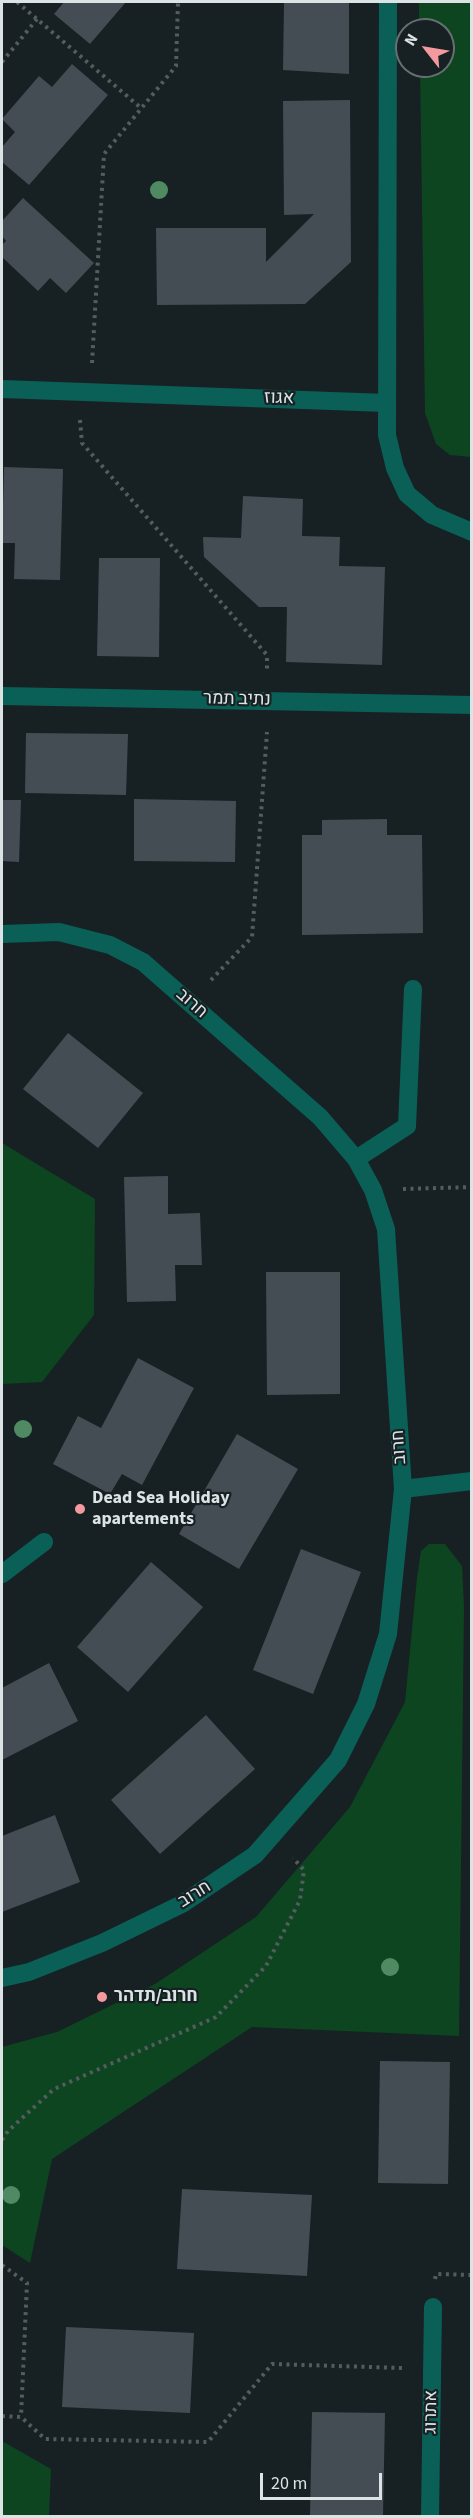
<!DOCTYPE html>
<meta charset="utf-8">
<style>
body{margin:0}
#map{position:relative;width:473px;height:2518px;overflow:hidden;background:#172124;font-family:"Source Sans 3",sans-serif}
canvas{display:block}
.frame{position:absolute;inset:0;border:3px solid #dce3e5;pointer-events:none}
.north{position:absolute;left:395px;top:18px;width:60px;height:60px;box-sizing:border-box;background:#172124;border:2px solid #666f71;border-radius:50%;rotate:301deg;font-size:16px;font-weight:700;line-height:24px;text-align:center;color:#dce3e5}
.north::after{content:'';display:block;margin:auto;width:21px;height:27px;background:#f49a9f;clip-path:polygon(50% 0,100% 100%,50% 72%,0 100%)}
.scale{position:absolute;left:260px;top:2473px;width:122px;height:27px;box-sizing:border-box;border:3px solid #dce3e5;border-top:0;padding-left:8px;font-size:18px;line-height:21px;white-space:nowrap;color:#dce3e5;-webkit-text-stroke:4px #172124;paint-order:stroke}
</style>
<div id="map">
<canvas width="473" height="2518"></canvas>
<div class="frame"></div>
<div class="north">N</div>
<div class="scale">20 m</div>
</div>
<script>
const ctx = document.querySelector('canvas').getContext('2d');
ctx.lineJoin = 'round';
function paint(path, color) { ctx.fillStyle = color; ctx.fill(path, 'evenodd'); }
const toPath = rows => new Path2D(rows.map(r => 'M' + r).join(''));
function strokePath(path, color, width, dash) { ctx.strokeStyle = color; ctx.lineWidth = width; ctx.lineCap = dash ? 'butt' : 'round'; ctx.setLineDash(dash || []); ctx.stroke(path); }
function drawText(font, color, halo, rows, align = 'center') {
  ctx.font = font + ' "Source Sans 3",Heebo,sans-serif'; ctx.lineWidth = 4.5; ctx.setLineDash([]); ctx.textBaseline = 'middle'; ctx.strokeStyle = halo; ctx.fillStyle = color; for (const [text, x, y, turn = 0] of rows) {
    ctx.save(); ctx.translate(x, y); ctx.rotate((+turn || 0) * Math.PI / 180); ctx.textAlign = isNaN(turn) ? turn : align; if (halo) ctx.strokeText(text, 0, 0); ctx.fillText(text, 0, 0); ctx.restore();
  }
}
paint(toPath([
 [419,2,471,2,471,457,450,455,436,444,425,413,420,66,443,66,443,30,419,30],
 [2,1143,95,1199,94,1315,42,1382,2,1384],
 [429,1544,445,1544,462,1566,464,1607,459,2036,252,2027,52,2159,30,2263,2,2245,2,2047,57,2032,155,1984,256,1917,350,1807,405,1702,417,1578,421,1551],
 [2,2441,51,2469,49,2516,2,2516]
]), '#0d4520');
paint(toPath([
 [64,2,126,2,90,44,54,14],
 [284,2,349,2,349,74,283,70],
 [72,64,108,95,29,185,2,162,2,147,15,132,2,119,39,76,52,87],
 [350,100,351,262,305,304,157,305,156,228,266,228,266,262,314,214,284,215,283,101],
 [23,198,94,263,66,293,50,278,38,291,2,257,2,245,6,241,2,236,2,221],
 [4,467,63,469,60,580,14,579,15,543,2,543],
 [243,496,303,499,302,536,340,537,339,566,385,567,382,665,286,662,287,607,259,607,204,557,203,537,241,538],
 [99,558,160,558,159,657,97,656],
 [26,733,128,734,126,795,25,793],
 [134,799,236,801,235,862,134,861],
 [2,800,21,800,19,862,2,861],
 [387,819,387,835,422,835,423,933,302,935,302,835,322,835,322,820],
 [68,1033,143,1093,98,1148,23,1089],
 [168,1176,168,1214,200,1213,202,1265,175,1265,176,1301,127,1302,124,1177],
 [266,1272,340,1272,340,1394,267,1395],
 [138,1358,194,1388,142,1485,122,1474,110,1494,53,1464,78,1416,101,1428],
 [237,1434,298,1469,239,1569,179,1534],
 [301,1549,361,1572,313,1694,253,1670],
 [151,1562,203,1607,128,1692,77,1647],
 [49,1663,78,1721,2,1760,2,1688],
 [206,1715,255,1769,160,1854,111,1800],
 [55,1815,80,1882,2,1912,2,1836],
 [380,2061,450,2062,448,2184,378,2183],
 [182,2189,312,2195,307,2276,177,2269],
 [66,2327,194,2333,190,2413,62,2407],
 [312,2412,385,2413,383,2516,310,2516]
]), '#454d54');
strokePath(toPath([
 [17,2,141,108],
 [2,62,37,19],
 [92,363,104,154,176,66,178,2],
 [80,420,82,443,267,655,267,670],
 [211,980,252,937,267,732],
 [403,1189,472,1187],
 [2,2140,8,2131,54,2089,216,2017,266,1966,300,1900,304,1870,293,1858],
 [2,2265,27,2283,21,2417],
 [435,2279,436,2274,472,2275],
 [2,2416,21,2417,45,2439,208,2442,272,2364,402,2368]
]), '#535c5f', 4, [3, 4.5]);
strokePath(toPath([
 [388,2,387,435,395,468,407,494,432,515,472,532],
 [2,389,386,403],
 [2,696,472,705],
 [2,934,59,932,110,945,143,962,320,1117,356,1159,373,1190,386,1229,403,1489,388,1634,366,1704,338,1760,255,1855,182,1904,102,1943,29,1972,2,1978],
 [356,1159,407,1126,413,989],
 [403,1489,472,1481],
 [2,1574,44,1542],
 [430,2516,433,2307]
]), '#0a6057', 18);
ctx.fillStyle = '#508a63';
for (const [x, y] of [
 [159,190],
 [23,1429],
 [390,1967],
 [11,2195]
]) { ctx.beginPath(); ctx.arc(x, y, 9, 0, 2 * Math.PI); ctx.fill(); }
for (const [x, y, r, color] of [
 [80,1509,6,"#f49a9f"],
 [102,1997,6,"#f49a9f"]
]) { const dot = new Path2D(); dot.arc(x, y, r, 0, 2 * Math.PI); ctx.fillStyle = color; ctx.fill(dot); strokePath(dot, '#172124', 2); }
drawText('18px', '#dce3e5', '#172124', [
 ["אגוז",279,399,2],
 ["נתיב תמר",237,700,1],
 ["חרוב",191,1004,41],
 ["חרוב",400,1447,-94],
 ["חרוב",195,1895,-32],
 ["אתרוג",432,2412,-89]
]);
drawText('bold 18px', '#dce3e5', '#172124', [
 ["Dead Sea Holiday",92,1499],
 ["apartements",92,1520],
 ["חרוב/תדהר",114,1997]
], 'left');
</script>
